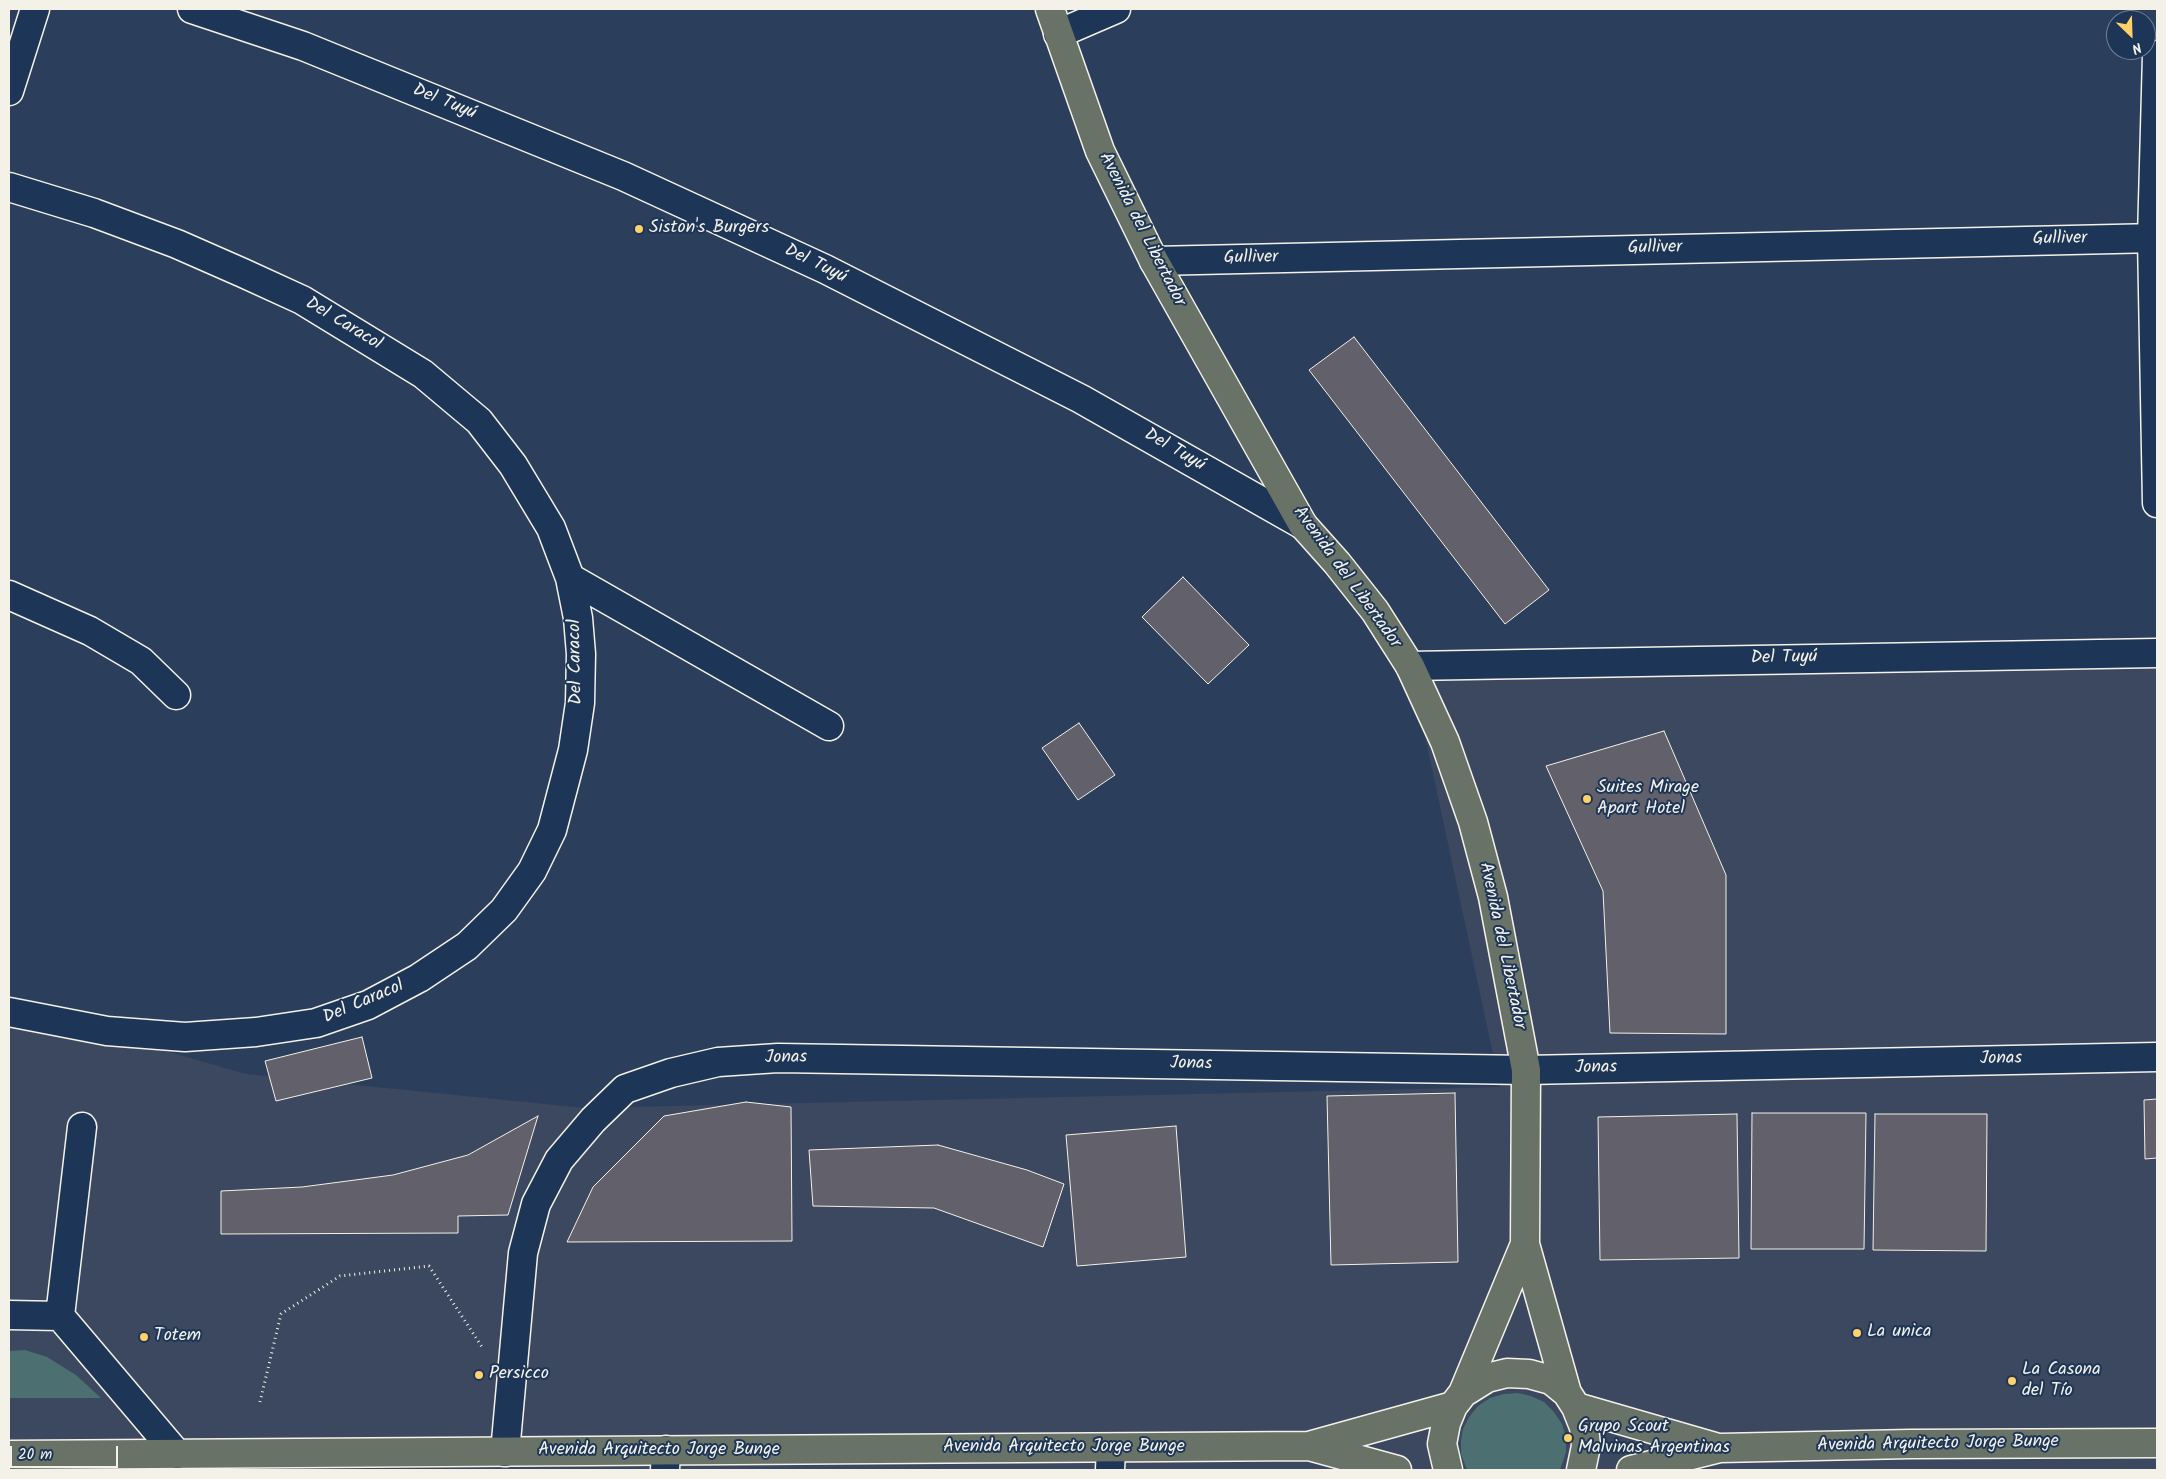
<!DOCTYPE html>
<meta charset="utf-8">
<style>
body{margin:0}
#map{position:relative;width:2166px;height:1479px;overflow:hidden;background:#2b3e5b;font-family:Kalam,sans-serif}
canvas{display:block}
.frame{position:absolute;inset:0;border:10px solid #f4f1e8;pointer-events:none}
.north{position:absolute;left:2106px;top:10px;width:50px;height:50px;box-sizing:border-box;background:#1d3557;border:1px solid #738091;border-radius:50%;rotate:156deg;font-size:14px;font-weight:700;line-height:20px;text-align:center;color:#f4f1e8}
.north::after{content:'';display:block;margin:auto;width:18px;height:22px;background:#ffd166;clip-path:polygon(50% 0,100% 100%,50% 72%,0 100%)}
.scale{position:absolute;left:10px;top:1446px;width:108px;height:22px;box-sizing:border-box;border:2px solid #f4f1e8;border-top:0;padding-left:6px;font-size:15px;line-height:18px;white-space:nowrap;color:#f4f1e8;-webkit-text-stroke:4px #1d3557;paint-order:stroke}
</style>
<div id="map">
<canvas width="2166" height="1479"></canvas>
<div class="frame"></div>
<div class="north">N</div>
<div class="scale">20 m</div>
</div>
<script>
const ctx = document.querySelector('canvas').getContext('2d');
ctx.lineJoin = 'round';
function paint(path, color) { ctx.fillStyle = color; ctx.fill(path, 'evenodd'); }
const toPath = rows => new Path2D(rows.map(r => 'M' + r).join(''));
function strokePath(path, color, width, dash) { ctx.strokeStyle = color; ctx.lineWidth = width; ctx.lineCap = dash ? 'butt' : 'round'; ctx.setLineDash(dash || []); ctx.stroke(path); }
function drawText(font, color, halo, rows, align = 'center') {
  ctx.font = font + ' Kalam,sans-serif'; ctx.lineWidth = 4; ctx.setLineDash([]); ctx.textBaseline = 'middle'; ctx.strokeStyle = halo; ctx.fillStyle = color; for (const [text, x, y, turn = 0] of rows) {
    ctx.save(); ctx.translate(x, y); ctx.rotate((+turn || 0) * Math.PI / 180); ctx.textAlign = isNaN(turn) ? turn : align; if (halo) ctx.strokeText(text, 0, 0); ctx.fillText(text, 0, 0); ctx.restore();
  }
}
paint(toPath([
 [2157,651,2157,1470,9,1470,9,1006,246,1074,585,1108,1500,1087,1410,666]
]), '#3b4860');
paint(toPath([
 [25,1350,47,1357,76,1375,101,1398,9,1398,9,1351],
 [1518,1393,1531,1396,1544,1402,1554,1412,1562,1424,1566,1437,1566,1452,1560,1470,1467,1470,1461,1454,1461,1441,1463,1429,1469,1417,1478,1406,1490,1398,1504,1394]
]), '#4c6f71');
const building = toPath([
 [1354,337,1549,590,1505,624,1309,370,1354,337],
 [1183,577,1249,645,1208,684,1142,617,1183,577],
 [1079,723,1115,775,1078,800,1042,748,1079,723],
 [1664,731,1726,875,1726,1034,1610,1033,1603,891,1546,766,1664,731],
 [362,1037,372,1078,276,1101,265,1061,362,1037],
 [1455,1093,1458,1262,1331,1265,1327,1096,1455,1093],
 [2157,1099,2157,1158,2145,1159,2144,1100,2157,1099],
 [746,1102,791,1107,792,1241,567,1242,593,1187,664,1116,746,1102],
 [1752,1113,1866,1113,1864,1249,1751,1249,1752,1113],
 [1737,1114,1739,1258,1600,1260,1598,1117,1737,1114],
 [1875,1114,1987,1114,1986,1251,1873,1250,1875,1114],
 [538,1116,508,1215,458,1216,458,1233,221,1234,221,1191,302,1187,393,1175,468,1155,538,1116],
 [1176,1126,1186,1257,1077,1266,1066,1135,1176,1126],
 [938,1145,1027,1170,1064,1184,1043,1247,934,1208,813,1206,809,1150,938,1145]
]);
paint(building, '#61606b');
strokePath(building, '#f4f1e8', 1);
const minor = toPath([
 [192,9,303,46,623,176,825,269,1081,399,1303,525],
 [1058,34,1116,9],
 [2157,55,2152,238,2157,503],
 [9,91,35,9],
 [9,187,94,213,177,244,243,273,302,300,423,374,479,421,513,465,551,528,570,578,578,618,581,654,580,703,573,750,552,830,532,871,504,910,467,946,419,978,368,1005,316,1023,256,1032,185,1037,107,1031,9,1012],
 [1154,261,2157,238],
 [570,578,829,726],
 [9,595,90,631,141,661,176,695],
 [1410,666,2157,653],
 [82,1127,60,1316,177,1454],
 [9,1315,60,1316],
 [505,1452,523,1253,536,1204,559,1160,593,1120,625,1089,671,1073,718,1062,778,1058,1526,1070,2157,1057],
 [665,1470,666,1450],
 [1110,1470,1111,1448]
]);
const major = toPath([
 [1050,9,1100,151,1154,261,1303,525,1337,563,1375,611,1410,666,1445,742,1473,822,1493,897,1526,1070,1525,1244,1567,1393],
 [1463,1393,1525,1244],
 [1576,1407,1718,1448],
 [1309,1446,1397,1470],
 [9,1455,1309,1446,1453,1406],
 [1448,1470,1442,1444,1446,1423,1453,1406,1463,1393,1487,1378,1507,1373,1529,1374,1551,1380,1567,1393,1576,1407,1584,1427,1586,1446,1581,1470],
 [1631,1470,1720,1448,1910,1444,2157,1443]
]);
strokePath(minor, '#f4f1e8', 31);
strokePath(major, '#f4f1e8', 31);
strokePath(toPath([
 [260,1402,281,1314,340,1276,429,1266,482,1347]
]), '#f4f1e8', 3, [1, 4]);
strokePath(minor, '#1d3557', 28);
strokePath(major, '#697266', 28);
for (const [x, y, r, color] of [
 [639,229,5,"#ffd166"],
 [1587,799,5,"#ffd166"],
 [1857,1333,5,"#ffd166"],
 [144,1337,5,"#ffd166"],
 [479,1375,5,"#ffd166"],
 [2012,1381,5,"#ffd166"],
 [1568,1438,5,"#ffd166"]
]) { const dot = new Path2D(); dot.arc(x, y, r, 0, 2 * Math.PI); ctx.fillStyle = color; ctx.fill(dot); strokePath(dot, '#1d3557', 2); }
drawText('18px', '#f4f1e8', '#1d3557', [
 ["Del Tuyú",444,103,22],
 ["Avenida del Libertador",1141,230,63],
 ["Gulliver",2060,240,-1],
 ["Gulliver",1655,249,-1],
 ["Gulliver",1251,259,-1],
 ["Del Tuyú",815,265,26],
 ["Del Caracol",343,325,31],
 ["Del Tuyú",1174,451,30],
 ["Avenida del Libertador",1346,578,54],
 ["Del Tuyú",1784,659,-1],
 ["Del Caracol",577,662,-91],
 ["Avenida del Libertador",1501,946,78],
 ["Del Caracol",364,1003,-23],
 ["Jonas",786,1059,-1],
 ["Jonas",2001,1060,-1],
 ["Jonas",1191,1065,1],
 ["Jonas",1596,1069,-1],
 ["Avenida Arquitecto Jorge Bunge",1938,1445,-1],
 ["Avenida Arquitecto Jorge Bunge",1064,1448],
 ["Avenida Arquitecto Jorge Bunge",659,1451]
]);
drawText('18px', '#f4f1e8', '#1d3557', [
 ["Siston's Burgers",649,229],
 ["Suites Mirage",1597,789],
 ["Apart Hotel",1597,810],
 ["La unica",1867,1333],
 ["Totem",154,1337],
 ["La Casona",2022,1371],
 ["del Tío",2022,1392],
 ["Persicco",489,1375],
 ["Grupo Scout",1578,1428],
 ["Malvinas Argentinas",1578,1449]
], 'left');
</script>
